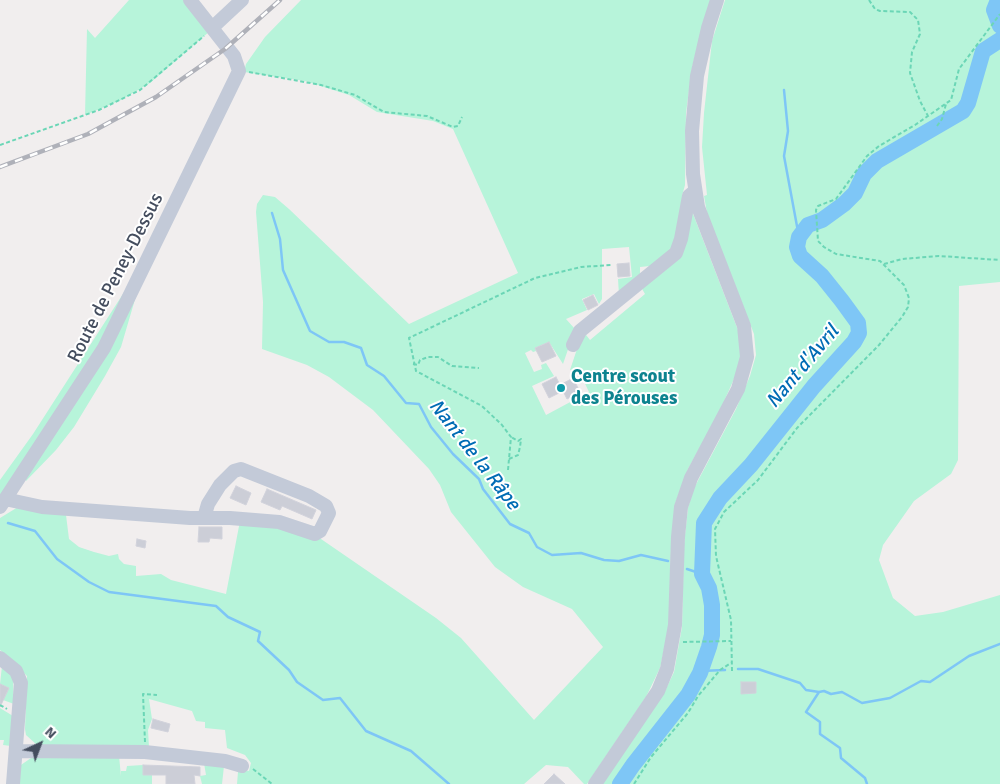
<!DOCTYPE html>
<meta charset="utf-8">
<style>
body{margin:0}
#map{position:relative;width:1000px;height:784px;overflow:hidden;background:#f1eeee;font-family:Signika,sans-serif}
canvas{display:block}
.north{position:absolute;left:15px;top:719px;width:50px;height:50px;-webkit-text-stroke:4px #fff;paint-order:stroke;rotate:43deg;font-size:14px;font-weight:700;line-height:20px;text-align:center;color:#444d5e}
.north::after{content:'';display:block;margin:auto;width:18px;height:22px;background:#444d5e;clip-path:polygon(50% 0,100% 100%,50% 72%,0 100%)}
</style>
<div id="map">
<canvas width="1000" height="784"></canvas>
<div class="north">N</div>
</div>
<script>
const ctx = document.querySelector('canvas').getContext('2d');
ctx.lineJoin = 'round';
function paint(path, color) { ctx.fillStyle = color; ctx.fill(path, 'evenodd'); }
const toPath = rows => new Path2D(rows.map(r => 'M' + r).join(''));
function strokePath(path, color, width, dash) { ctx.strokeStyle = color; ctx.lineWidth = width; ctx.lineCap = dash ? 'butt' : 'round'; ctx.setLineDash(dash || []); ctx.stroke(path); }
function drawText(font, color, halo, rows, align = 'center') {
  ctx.font = font + ' Signika,sans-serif'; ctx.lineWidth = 4; ctx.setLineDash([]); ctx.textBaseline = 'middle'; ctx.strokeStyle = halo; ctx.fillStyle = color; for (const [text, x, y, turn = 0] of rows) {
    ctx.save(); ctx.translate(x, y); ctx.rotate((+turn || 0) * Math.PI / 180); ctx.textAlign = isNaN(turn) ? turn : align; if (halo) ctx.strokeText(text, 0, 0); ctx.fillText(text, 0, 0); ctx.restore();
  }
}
paint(toPath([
 [129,0,184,0,210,31,150,83,121,100,85,115,87,29,95,38],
 [301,0,711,0,703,24,692,68,686,113,685,185,682,196,690,206,738,330,742,350,737,372,719,413,688,469,675,504,671,548,669,627,660,668,646,697,587,784,584,784,568,767,546,765,524,784,237,784,238,772,241,769,249,771,251,763,245,755,227,748,225,730,205,728,205,722,196,721,192,711,149,699,152,719,148,730,149,747,37,745,26,735,25,729,27,676,0,650,0,518,18,507,66,515,69,539,79,547,94,552,109,556,118,554,119,559,124,564,136,566,136,576,161,574,171,580,226,594,240,521,280,525,321,539,436,618,461,638,534,720,603,647,572,609,523,587,495,567,451,512,440,485,429,469,373,410,329,377,307,365,262,349,263,302,256,212,257,204,263,195,275,197,289,209,409,324,518,273,453,129,433,121,377,112,349,95,305,81,244,72,246,64,265,37],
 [629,247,632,277,618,279,619,295,640,276,640,267,650,266,672,250,641,287,645,294,590,340,583,331,570,370,578,369,589,392,546,415,532,386,554,376,546,363,541,365,542,369,534,372,525,353,531,350,533,352,536,351,535,348,549,342,563,364,575,329,566,319,587,310,582,299,594,294,599,304,602,299,602,249],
 [725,0,1000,0,1000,282,959,286,958,460,951,474,914,501,883,545,879,560,893,598,915,616,943,612,1000,595,1000,784,602,784,665,691,674,672,682,627,684,544,688,508,693,490,736,409,750,376,756,355,754,334,707,213,704,196,707,195,702,147,704,113,712,41],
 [130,283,111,327,0,497,0,480,33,434],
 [136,296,121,347,105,376,74,427,56,450,26,481,24,477],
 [2,666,13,677,14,704,3,700,9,688,0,684],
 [0,708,13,716,11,746,3,745,4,740,0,740],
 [119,756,121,776,121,771,126,771,127,766,143,765,152,775,152,784,16,784,18,767,31,758],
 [204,763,224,766,222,784,202,784,200,776,206,775]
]), '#b7f4da');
strokePath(toPath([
 [784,90,788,131,784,156,799,237],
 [272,213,280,239,283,270,310,331,329,342,344,342,361,348,367,365,384,376,406,403,419,404,431,427,453,454,479,479,483,489,510,524,529,533,537,547,552,555,581,553,604,560,619,561,641,555,668,561],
 [8,523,35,531,57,559,89,582,109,592,216,606,228,617,260,632,258,641,289,670,297,682,323,700,340,698,366,731,411,751,449,784],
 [687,569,702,574],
 [738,669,758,669,800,683,806,690,819,692,824,691,831,694,842,692,862,703,890,698,921,681,930,682,969,656,1000,644],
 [700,671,725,670],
 [819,692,806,712,820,722,820,734,840,748,841,758,865,778,867,784]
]), '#7ec6f6', 2.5);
strokePath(toPath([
 [998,0,994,10,1000,26],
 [620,784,633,765,688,695,700,673,709,647,712,635,712,605,709,588,702,574,704,523,720,498,751,465,814,386,854,342,859,333,858,323,842,301,822,276,800,256,797,247,799,237,808,225,822,220,844,204,855,193,864,174,877,161,963,111,968,103,983,51,1000,40]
]), '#7ec6f6', 16);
const building = toPath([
 [629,263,630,276,618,277,617,264,629,263],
 [593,295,598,305,588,310,583,300,593,295],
 [549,342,556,356,542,362,535,348,549,342],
 [556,377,560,385,573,378,580,392,567,399,563,391,549,398,542,384,556,377],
 [236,486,251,493,246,505,230,498,236,486],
 [267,489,316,510,312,519,282,506,280,510,261,502,267,489],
 [199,527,222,527,222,539,210,538,209,542,198,542,199,527],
 [137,539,146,541,145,548,136,546,137,539],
 [741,682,756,682,756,693,741,694,741,682],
 [0,684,9,688,0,707,0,684],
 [153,719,170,724,168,732,151,728,153,719],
 [143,765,200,767,200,776,194,775,195,784,166,784,166,775,143,775,143,765],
 [554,774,565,784,544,784,554,774]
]);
paint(building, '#ccced7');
strokePath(building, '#d1d2db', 1);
strokePath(toPath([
 [869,0,875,9,880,11,910,12,918,20,920,34,912,52,910,73,920,101,928,116],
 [249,72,321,85,355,95,384,112,427,116,453,127,458,126,462,117],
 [937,126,942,119,946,104],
 [0,145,99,110,140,90,204,36],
 [884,264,902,259,939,256,1000,260],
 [413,364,418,365,420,360,428,357,438,357,452,366,479,368],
 [509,459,518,455,520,447,521,439,518,441,511,437],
 [508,470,511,437,502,425,482,406,416,371,409,338,535,278,581,267,612,265],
 [683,642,731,641],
 [732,671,731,620,716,556,715,529,724,512,758,480,797,428,879,345,902,317,908,307,909,298,904,285,880,261,836,254,824,247,818,241,816,210,818,206,836,199,867,156,879,146,915,125,951,100,959,69,1000,14],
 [0,705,7,709],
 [145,742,143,694,157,695],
 [253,769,272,784],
 [634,784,651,757,688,713,698,696,720,670,731,663]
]), '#6bd6b6', 2, [4, 2.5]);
strokePath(toPath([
 [213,27,242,0],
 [573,345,580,331,676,253,681,239,689,196,695,191],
 [5,499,42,507,190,518,230,518,279,522,315,534,320,531,329,513,326,506,309,496,241,469,234,471,220,485,208,504,204,518],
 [0,507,104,348,239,71,234,56,190,0],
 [0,658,16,671,21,683,13,784],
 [16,751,145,752,225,761,242,766],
 [595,784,658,691,667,669,675,625,678,537,681,507,691,478,738,389,747,357,744,326,698,207,693,174,692,131,697,76,708,28,717,0]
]), '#c3cad8', 14);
const rail = toPath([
 [0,167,88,134,156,97,225,49,280,0]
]);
strokePath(rail, '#afb1b9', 4.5);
strokePath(rail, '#fff', 2.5, [8]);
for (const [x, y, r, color] of [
 [561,388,5,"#0f9aa8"]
]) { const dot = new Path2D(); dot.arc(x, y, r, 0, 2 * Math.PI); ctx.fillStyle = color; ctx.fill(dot); strokePath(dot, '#fff', 2); }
drawText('19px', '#444d5e', '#fff', [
 ["Route de Peney-Dessus",116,278,-63]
]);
drawText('bold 19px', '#0d838f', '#fff', [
 ["Centre scout",571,377],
 ["des Pérouses",571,399]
], 'left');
drawText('italic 20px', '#006cb5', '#fff', [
 ["Nant d'Avril",803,367,-50],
 ["Nant de la Râpe",474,455,52]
]);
</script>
